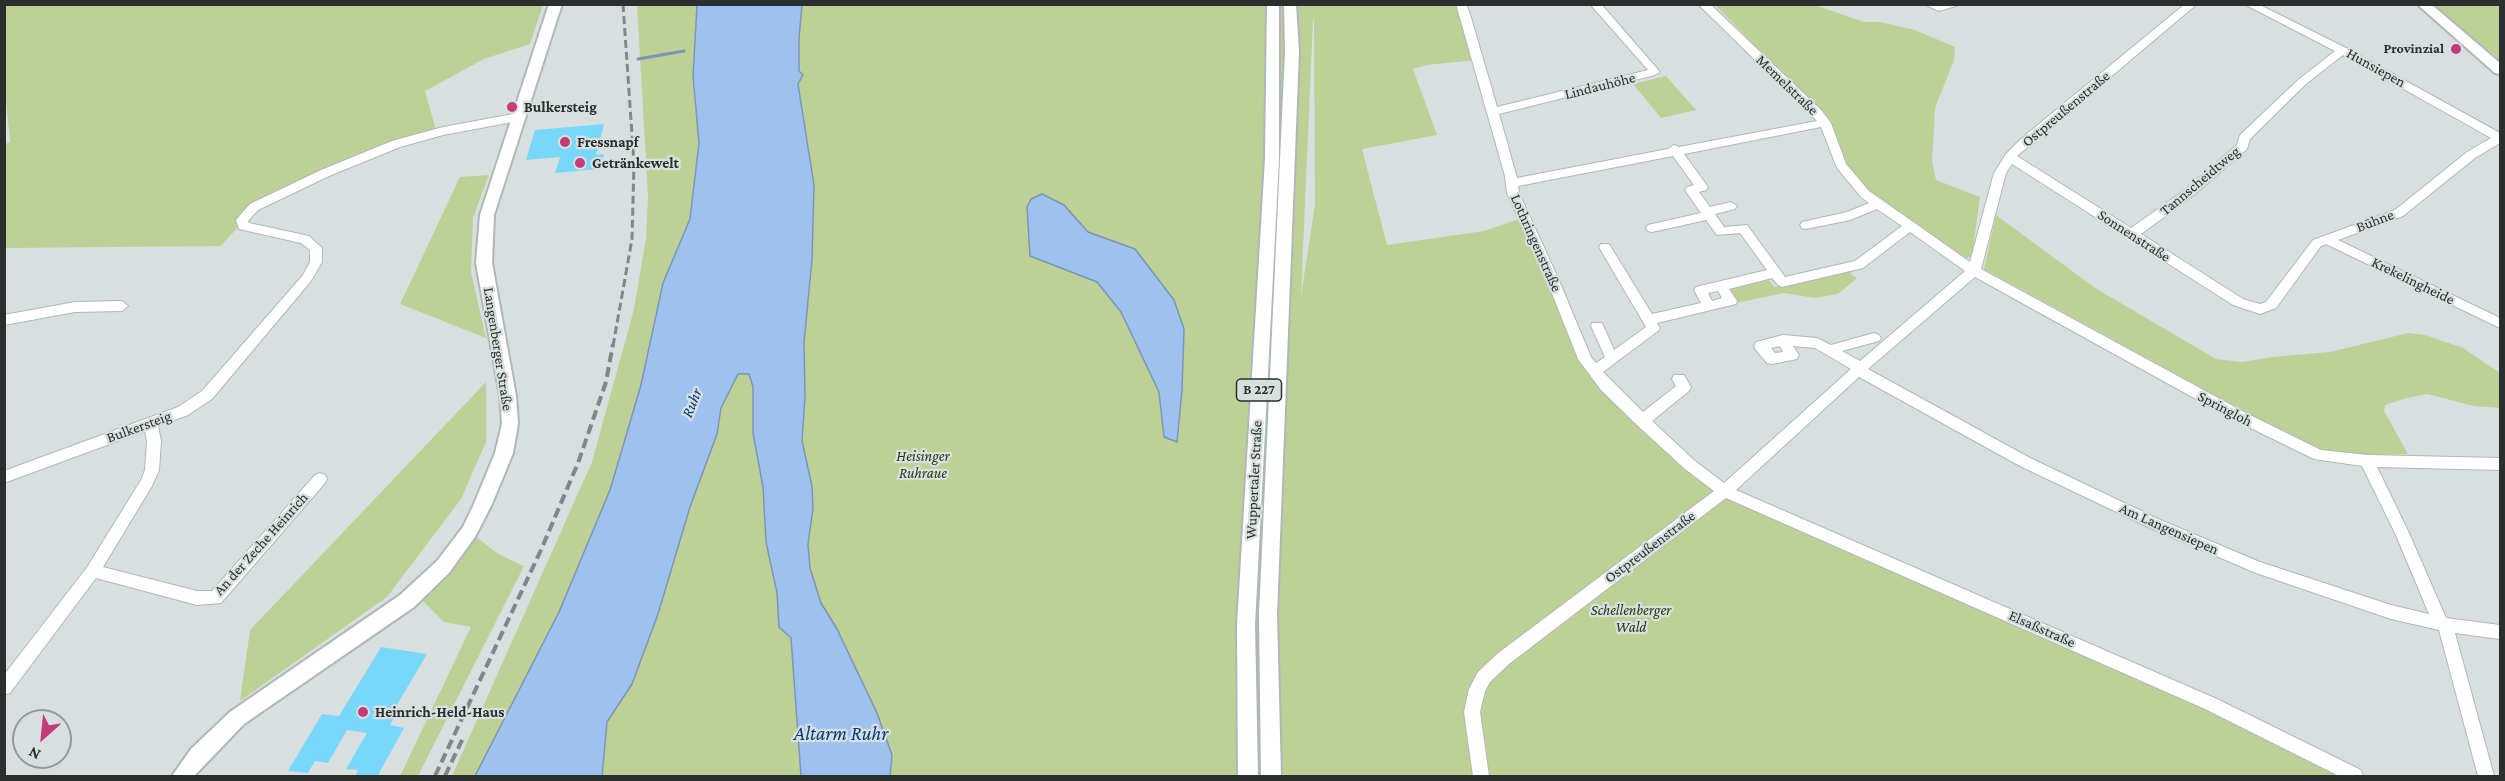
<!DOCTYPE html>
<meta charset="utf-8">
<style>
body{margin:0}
#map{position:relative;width:2505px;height:781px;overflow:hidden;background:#d7e0df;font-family:"Crimson Pro",serif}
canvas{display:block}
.frame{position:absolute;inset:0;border:6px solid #2a2e2d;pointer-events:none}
.north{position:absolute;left:12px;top:709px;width:60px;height:60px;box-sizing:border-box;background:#d7e0df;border:2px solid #929998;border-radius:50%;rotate:207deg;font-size:16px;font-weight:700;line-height:24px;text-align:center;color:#2a2e2d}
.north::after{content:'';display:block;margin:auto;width:21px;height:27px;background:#c33b78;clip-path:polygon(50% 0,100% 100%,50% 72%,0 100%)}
</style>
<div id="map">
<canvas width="2505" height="781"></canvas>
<div class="frame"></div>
<div class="north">N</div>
</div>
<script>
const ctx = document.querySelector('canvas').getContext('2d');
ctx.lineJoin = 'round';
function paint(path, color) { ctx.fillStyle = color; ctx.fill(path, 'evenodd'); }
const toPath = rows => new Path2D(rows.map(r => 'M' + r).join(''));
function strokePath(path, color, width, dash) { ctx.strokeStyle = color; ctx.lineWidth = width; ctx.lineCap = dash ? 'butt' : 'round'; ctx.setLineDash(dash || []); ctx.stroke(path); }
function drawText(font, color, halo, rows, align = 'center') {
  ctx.font = font + ' "Crimson Pro",serif'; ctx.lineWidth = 4.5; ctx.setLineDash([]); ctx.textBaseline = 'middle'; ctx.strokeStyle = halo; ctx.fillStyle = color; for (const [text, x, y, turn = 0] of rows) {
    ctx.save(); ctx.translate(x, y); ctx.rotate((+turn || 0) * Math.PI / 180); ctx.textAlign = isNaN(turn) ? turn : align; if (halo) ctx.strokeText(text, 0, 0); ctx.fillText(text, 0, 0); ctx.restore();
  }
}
paint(toPath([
 [637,4,1457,5,1477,60,1427,65,1413,69,1437,135,1362,149,1387,245,1484,231,1522,218,1583,358,1704,478,2304,752,2349,776,452,776,592,462,634,309,646,238,648,197],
 [1314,20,1315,204,1301,296,1313,20],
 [4,5,543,5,530,44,484,59,425,91,436,130,397,142,243,213,238,227,221,246,5,248,5,144,10,142,4,79],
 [1715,5,1815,5,1864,22,1880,22,1915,30,1955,47,1954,60,1935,108,1932,161,1936,180,1980,197,1972,256,1965,259,1868,192,1845,164,1821,113],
 [2432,5,2500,5,2500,60],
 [1666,76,1696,110,1661,118,1633,84],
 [489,175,473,218,471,272,486,338,400,304,460,177],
 [1996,215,2095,288,2216,359,2243,362,2272,357,2330,352,2408,333,2425,335,2463,348,2500,373,2500,408,2474,406,2427,394,2407,398,2385,405,2384,411,2408,454,2349,455,2329,453,2310,447,1984,269],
 [1854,270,1850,274,1857,278,1838,294,1815,298,1784,293,1736,303,1727,290,1769,280,1774,287],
 [486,382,486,442,461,499,387,597,240,701,250,630],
 [470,532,498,554,524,566,418,776,400,776,471,627,444,622,418,596]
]), '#bdd196');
const water = toPath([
 [697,5,802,5,799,38,799,71,803,75,798,84,814,185,812,259,804,343,805,397,802,441,812,486,813,508,808,544,810,568,821,603,837,629,877,713,892,755,890,776,801,776,791,638,779,627,777,593,766,542,763,487,753,433,753,387,749,374,738,374,721,408,717,434,690,507,658,614,632,684,607,722,602,776,475,776,559,612,610,490,641,385,663,283,690,219,699,143,693,76,697,5],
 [1042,194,1064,205,1088,232,1135,249,1174,300,1184,329,1182,390,1177,442,1164,437,1159,392,1121,312,1097,282,1030,256,1027,207,1031,199,1042,194]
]);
paint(water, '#9fc1f0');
strokePath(water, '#7c95b6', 1.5);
strokePath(toPath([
 [638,59,684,51]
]), '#7c95b6', 3);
paint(toPath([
 [604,124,596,155,604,154,600,169,555,173,560,157,526,160,535,130],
 [381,647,427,654,391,715,395,716,390,725,404,728,377,777,355,777,358,770,346,769,367,733,347,730,328,763,315,761,308,773,288,771,322,714,339,716]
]), '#79d8fa');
const minor = toPath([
 [1456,4,1466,4,1470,14,1497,107,1648,70,1590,4,1601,4,1660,72,1655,75,1499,114,1517,178,1668,149,1674,145,1679,147,1817,121,1698,4,1710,4,1822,111,1831,123,1846,164,1869,191,1970,262,1994,173,2006,154,2022,138,2185,4,2197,4,2017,156,2131,228,2186,189,2237,145,2240,135,2298,80,2335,51,2244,4,2258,4,2346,48,2500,133,2500,143,2475,158,2403,216,2338,240,2500,318,2500,328,2326,244,2321,246,2276,308,2260,314,2233,305,2012,164,2006,173,1981,269,2242,411,2321,450,2367,455,2500,458,2500,470,2377,467,2409,533,2446,618,2500,625,2500,639,2455,633,2494,776,2478,776,2439,630,2391,619,2256,573,2148,527,2020,466,1859,377,1736,490,2217,699,2361,770,2363,776,2339,776,2205,709,1726,498,1509,664,1490,682,1485,691,1480,712,1489,776,1473,776,1464,712,1469,689,1478,672,1497,654,1714,491,1685,469,1637,425,1601,390,1578,359,1546,278,1507,193,1505,176,1456,4],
 [2343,55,2491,138,2467,152,2395,210,2313,240,2266,302,2260,304,2243,299,2141,234,2194,195,2247,149,2250,139,2306,84,2343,55],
 [1821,127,1837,168,1861,197,1869,203,1847,212,1802,222,1800,225,1802,228,1806,229,1850,220,1877,209,1902,226,1855,261,1785,277,1747,225,1724,227,1715,214,1735,209,1737,206,1731,202,1710,207,1699,192,1706,190,1708,187,1684,154,1821,127],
 [1673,156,1694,185,1687,187,1685,190,1701,213,1648,225,1646,228,1648,231,1652,232,1706,220,1717,235,1740,233,1767,270,1696,287,1694,290,1701,303,1652,314,1609,244,1601,244,1599,247,1646,327,1614,350,1602,323,1592,323,1591,326,1605,357,1596,363,1591,357,1558,278,1519,193,1518,186,1673,156],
 [1910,232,1965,271,1860,361,1842,351,1879,341,1881,338,1879,335,1874,333,1831,345,1817,338,1783,335,1756,342,1754,346,1756,350,1767,363,1772,364,1797,359,1799,355,1793,346,1815,348,1851,369,1724,483,1695,461,1652,421,1689,391,1691,387,1684,375,1674,375,1672,379,1676,386,1643,412,1603,372,1658,331,1660,328,1657,323,1736,304,1737,301,1729,289,1772,278,1778,285,1782,287,1863,268,1910,232],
 [1975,277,2232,419,2314,459,2362,466,2395,533,2429,614,2391,605,2260,562,2158,519,2030,458,1868,369,1975,277],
 [1718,291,1722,298,1712,301,1708,293,1718,291],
 [1780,346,1783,352,1775,353,1771,348,1780,346],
 [1924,4,1940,5,1962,4,1939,11,1924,4],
 [519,113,525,117,523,120,443,135,400,147,329,176,258,210,248,221,249,223,309,236,322,248,322,262,311,281,212,399,188,415,158,426,161,441,159,470,152,486,103,567,197,591,212,591,315,475,320,473,325,475,327,479,325,483,221,603,197,605,96,578,10,693,4,695,4,675,88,566,141,480,145,470,147,441,145,431,4,483,4,471,178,407,202,391,303,275,310,262,310,250,301,243,239,229,236,220,250,204,321,170,392,141,443,127,519,113],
 [122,301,128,306,122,311,75,312,4,325,4,315,75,302,122,301]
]);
const major = toPath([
 [549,4,562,4,494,215,492,263,516,396,518,424,513,453,492,504,475,537,449,573,414,607,244,724,194,776,172,776,191,749,230,712,400,595,437,561,463,527,474,504,495,453,502,424,500,396,476,263,480,215,549,4],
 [1267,4,1279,4,1279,159,1255,625,1258,776,1238,776,1237,625,1265,159,1267,4],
 [1284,4,1296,4,1299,51,1277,614,1281,776,1261,776,1259,614,1285,51,1284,4],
 [2417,4,2431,4,2500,63,2500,74,2495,73,2417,4]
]);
strokePath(minor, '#afb8b7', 2);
strokePath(major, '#afb8b7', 4);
paint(minor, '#fff');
paint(major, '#fff');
strokePath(toPath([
 [613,346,632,239,634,164,623,4]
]), '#818786', 3, [8, 4]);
strokePath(toPath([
 [435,776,541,550,578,463,606,382,613,344],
 [445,776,464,736]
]), '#818786', 4, [10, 5]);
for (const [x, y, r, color] of [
 [2456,49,6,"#c33b78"],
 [512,107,6,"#c33b78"],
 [565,142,6,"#c33b78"],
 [580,163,6,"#c33b78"],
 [363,712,6,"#c33b78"]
]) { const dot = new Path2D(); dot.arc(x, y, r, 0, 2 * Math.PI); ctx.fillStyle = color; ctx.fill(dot); strokePath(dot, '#d7e0df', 2); }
drawText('bold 14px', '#2a2e2d', '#d7e0df', [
 ["Provinzial",2444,49]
], 'right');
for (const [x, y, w] of [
 [1259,390,45]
]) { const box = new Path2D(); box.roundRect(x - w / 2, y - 11, w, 22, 4.5); ctx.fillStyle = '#d7e0df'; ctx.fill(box); strokePath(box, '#2a2e2d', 1.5); }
drawText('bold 14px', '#2a2e2d', null, [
 ["B 227",1259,390]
]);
drawText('15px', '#2a2e2d', '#d7e0df', [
 ["Hunsiepen",2376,68,29],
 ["Memelstraße",1787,85,44],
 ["Lindauhöhe",1600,86,-14],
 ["Ostpreußenstraße",2066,109,-40],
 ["Tannscheidtweg",2200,181,-40],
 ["Bühne",2375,221,-21],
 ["Sonnenstraße",2134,236,33],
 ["Lothringenstraße",1536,243,66],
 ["Krekelingheide",2413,281,26],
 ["Langenberger Straße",498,349,81],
 ["Springloh",2225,409,28],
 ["Bulkersteig",139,427,-20],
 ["Wuppertaler Straße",1254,480,-87],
 ["Am Langensiepen",2169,529,24],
 ["An der Zeche Heinrich",261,544,-48],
 ["Ostpreußenstraße",1650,547,-37],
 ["Elsaßstraße",2042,629,24]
]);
drawText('bold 15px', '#2a2e2d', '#d7e0df', [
 ["Bulkersteig",524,107],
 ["Fressnapf",577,142],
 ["Getränkewelt",592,163],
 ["Heinrich-Held-Haus",375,712]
], 'left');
drawText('italic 15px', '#2d3810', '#d7e0df', [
 ["Heisinger",923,456],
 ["Ruhraue",923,473],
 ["Schellenberger",1631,610],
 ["Wald",1631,627]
]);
drawText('italic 16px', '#043d80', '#d7e0df', [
 ["Ruhr",692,403,-68]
]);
drawText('italic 20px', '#043d80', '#d7e0df', [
 ["Altarm Ruhr",841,734]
]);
</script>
